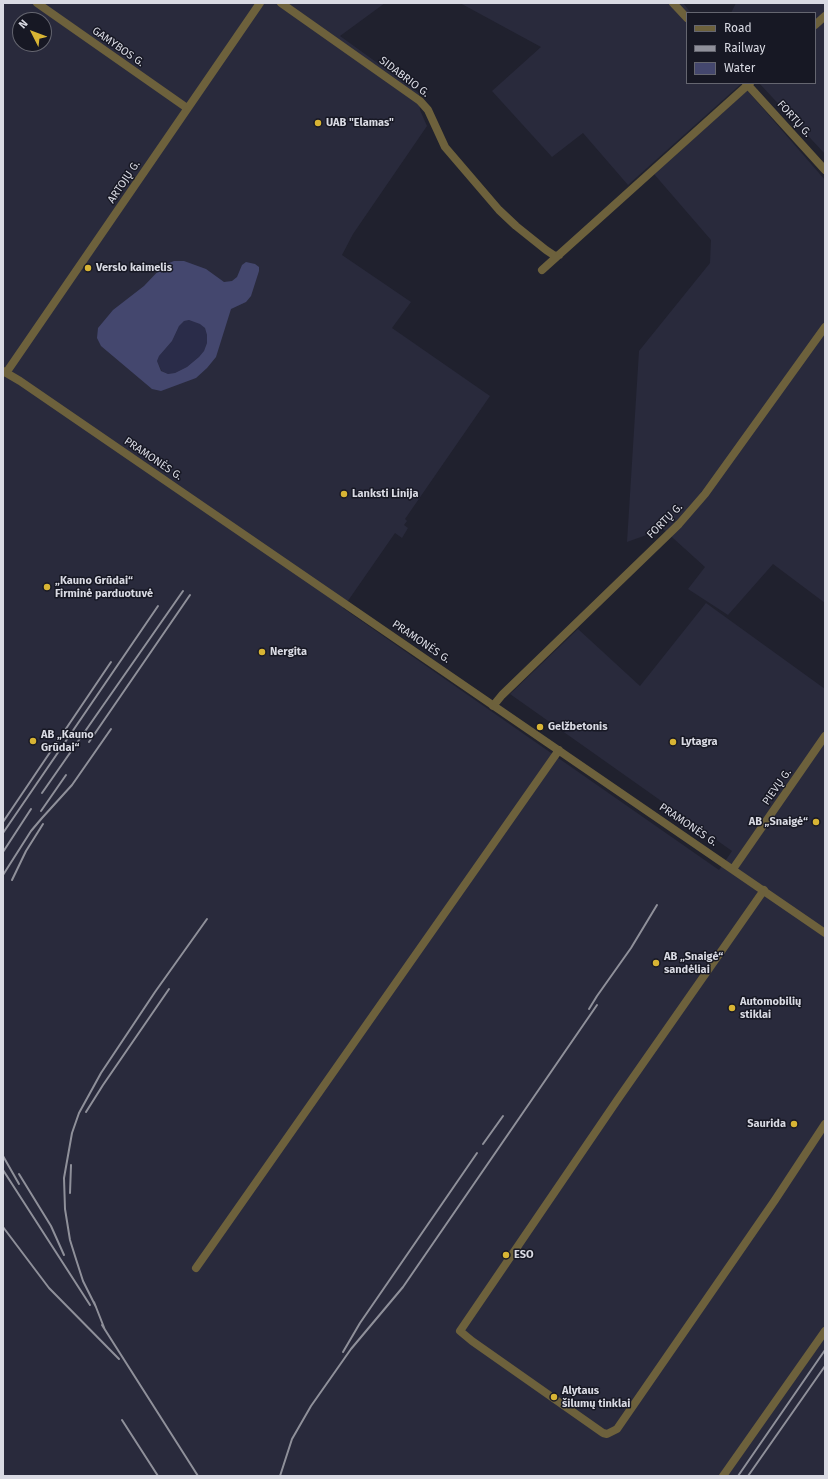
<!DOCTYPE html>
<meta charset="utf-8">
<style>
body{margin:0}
#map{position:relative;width:828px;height:1479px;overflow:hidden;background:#20212e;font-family:"Fira Sans",sans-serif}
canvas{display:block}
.frame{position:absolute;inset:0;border:4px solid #d9dae3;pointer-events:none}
.legend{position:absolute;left:686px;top:12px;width:130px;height:72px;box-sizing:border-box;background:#171824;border:1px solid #656670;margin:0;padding:5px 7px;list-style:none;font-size:12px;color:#d9dae3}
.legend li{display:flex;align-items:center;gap:8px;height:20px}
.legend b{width:20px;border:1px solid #656670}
.north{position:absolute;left:12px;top:12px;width:40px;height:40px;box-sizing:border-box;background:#171824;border:1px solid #656670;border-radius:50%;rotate:312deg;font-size:11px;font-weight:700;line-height:16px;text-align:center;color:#d9dae3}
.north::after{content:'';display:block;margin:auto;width:14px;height:18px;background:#d8b434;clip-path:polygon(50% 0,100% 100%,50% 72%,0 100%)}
</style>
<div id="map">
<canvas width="828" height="1479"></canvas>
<div class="frame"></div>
<ul class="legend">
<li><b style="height:5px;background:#6d613c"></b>Road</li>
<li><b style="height:5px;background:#8f909a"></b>Railway</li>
<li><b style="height:11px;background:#44476e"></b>Water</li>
</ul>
<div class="north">N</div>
</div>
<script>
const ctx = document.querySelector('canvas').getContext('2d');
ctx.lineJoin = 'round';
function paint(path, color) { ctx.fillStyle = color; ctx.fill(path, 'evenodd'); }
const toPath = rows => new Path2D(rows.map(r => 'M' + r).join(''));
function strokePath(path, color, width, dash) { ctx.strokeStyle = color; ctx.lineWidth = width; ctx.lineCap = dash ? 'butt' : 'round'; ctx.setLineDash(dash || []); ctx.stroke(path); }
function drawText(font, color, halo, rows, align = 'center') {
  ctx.font = font + ' "Fira Sans",sans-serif'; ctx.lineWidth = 3; ctx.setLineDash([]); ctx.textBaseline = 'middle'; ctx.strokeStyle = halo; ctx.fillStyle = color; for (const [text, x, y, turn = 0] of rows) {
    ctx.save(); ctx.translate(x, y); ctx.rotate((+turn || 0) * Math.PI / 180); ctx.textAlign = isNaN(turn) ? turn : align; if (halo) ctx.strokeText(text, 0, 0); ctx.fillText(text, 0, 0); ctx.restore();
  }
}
paint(toPath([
 [3,3,385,3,340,36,419,93,420,110,427,126,353,234,342,255,411,302,392,328,490,396,405,519,407,521,404,525,408,528,402,538,395,533,343,608,719,870,732,851,510,694,578,629,640,686,706,603,825,689,825,1476,3,1476],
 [20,20,44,20,44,44,20,44],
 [460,3,683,3,691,13,687,13,687,83,742,83,628,185,583,133,552,157,492,91,541,47],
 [736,3,825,3,825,154,759,83,815,83,815,13,731,13],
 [747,90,825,180,825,603,773,564,728,615,688,589,705,567,663,529,627,542,639,351,710,263,711,240,654,174]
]), '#292a3c');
paint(toPath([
 [189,320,201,324,205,328,207,335,207,343,204,351,199,357,187,367,175,373,168,374,162,371,157,361,159,356,172,341,179,326,184,321]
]), '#2a2c49');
paint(toPath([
 [174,261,184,261,206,269,224,282,232,281,237,277,242,265,246,262,255,264,259,267,259,271,251,296,246,302,231,309,216,357,207,368,196,378,161,391,152,389,101,346,97,338,98,328,113,310,144,286,164,265],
 [189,320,200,324,205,328,207,335,207,343,204,351,199,357,187,367,175,373,168,374,161,371,157,361,159,356,172,341,179,326,184,321]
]), '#44476e');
strokePath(toPath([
 [37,3,187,108],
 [281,3,420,101,428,110,445,147,499,210,516,226,546,250,555,256,559,255],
 [673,3,687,18],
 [815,25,825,16],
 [746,83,825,170],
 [542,270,750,83],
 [3,371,20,381,825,933],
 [6,373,260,3],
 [493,706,502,695,679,524,705,494,825,327],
 [733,869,825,736],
 [764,890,618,1099,460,1331,472,1341,603,1433,607,1434,617,1429,775,1200,825,1124],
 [196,1268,559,750],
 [723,1476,825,1331]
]), '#6d613c', 8);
strokePath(toPath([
 [89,742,190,595],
 [42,793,183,591],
 [41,811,66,775],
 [3,822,111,662],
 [3,833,158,606],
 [3,852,31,809],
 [3,875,31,831,42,818,72,785,111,729],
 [12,880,26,851,43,824],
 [589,1009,597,996,631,948,657,905],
 [86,1112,103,1085,169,989],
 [483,1144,503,1116],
 [3,1156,19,1184],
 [3,1170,90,1305],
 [19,1174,51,1226,64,1255],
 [70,1193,71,1165],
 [3,1227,49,1288,119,1359],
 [94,1302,105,1330],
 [96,1307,83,1281,75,1256,70,1240,65,1209,64,1178,72,1133,79,1113,101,1073,155,992,207,919],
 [102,1325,198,1476],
 [343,1352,360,1323,477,1153],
 [122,1420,158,1476],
 [280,1476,292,1439,311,1406,351,1349,403,1287,597,1005],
 [738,1476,825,1350],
 [748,1476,825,1366]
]), '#8f909a', 2);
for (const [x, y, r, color] of [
 [318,123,4,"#d8b434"],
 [88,268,4,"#d8b434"],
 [344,494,4,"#d8b434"],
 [47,587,4,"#d8b434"],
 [262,652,4,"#d8b434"],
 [540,727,4,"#d8b434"],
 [33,741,4,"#d8b434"],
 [673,742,4,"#d8b434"],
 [816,822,4,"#d8b434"],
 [656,963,4,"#d8b434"],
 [732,1008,4,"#d8b434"],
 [794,1124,4,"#d8b434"],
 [506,1255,4,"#d8b434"],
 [554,1397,4,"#d8b434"]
]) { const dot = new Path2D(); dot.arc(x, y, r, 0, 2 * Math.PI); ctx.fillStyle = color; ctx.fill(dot); strokePath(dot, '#171824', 1.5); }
drawText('11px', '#d9dae3', '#171824', [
 ["GAMYBOS G.",118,47,35],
 ["SIDABRIO G.",404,77,37],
 ["FORTŲ G.",794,119,48],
 ["ARTOJŲ G.",124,182,-56],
 ["PRAMONĖS G.",153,459,34],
 ["FORTŲ G.",665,521,-45],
 ["PRAMONĖS G.",421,642,34],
 ["PIEVŲ G.",777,787,-55],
 ["PRAMONĖS G.",688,825,34]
]);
drawText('bold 11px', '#d9dae3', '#171824', [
 ["UAB \"Elamas\"",326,123],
 ["Verslo kaimelis",96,268],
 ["Lanksti Linija",352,494],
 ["„Kauno Grūdai“",55,581],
 ["Firminė parduotuvė",55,594],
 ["Nergita",270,652],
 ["Gelžbetonis",548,727],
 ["AB „Kauno",41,735],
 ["Grūdai“",41,748],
 ["Lytagra",681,742],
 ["AB „Snaigė“",808,822,"right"],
 ["AB „Snaigė“",664,957],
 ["sandėliai",664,970],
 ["Automobilių",740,1002],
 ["stiklai",740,1015],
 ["Saurida",786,1124,"right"],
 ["ESO",514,1255],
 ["Alytaus",562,1391],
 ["šilumų tinklai",562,1404]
], 'left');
</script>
